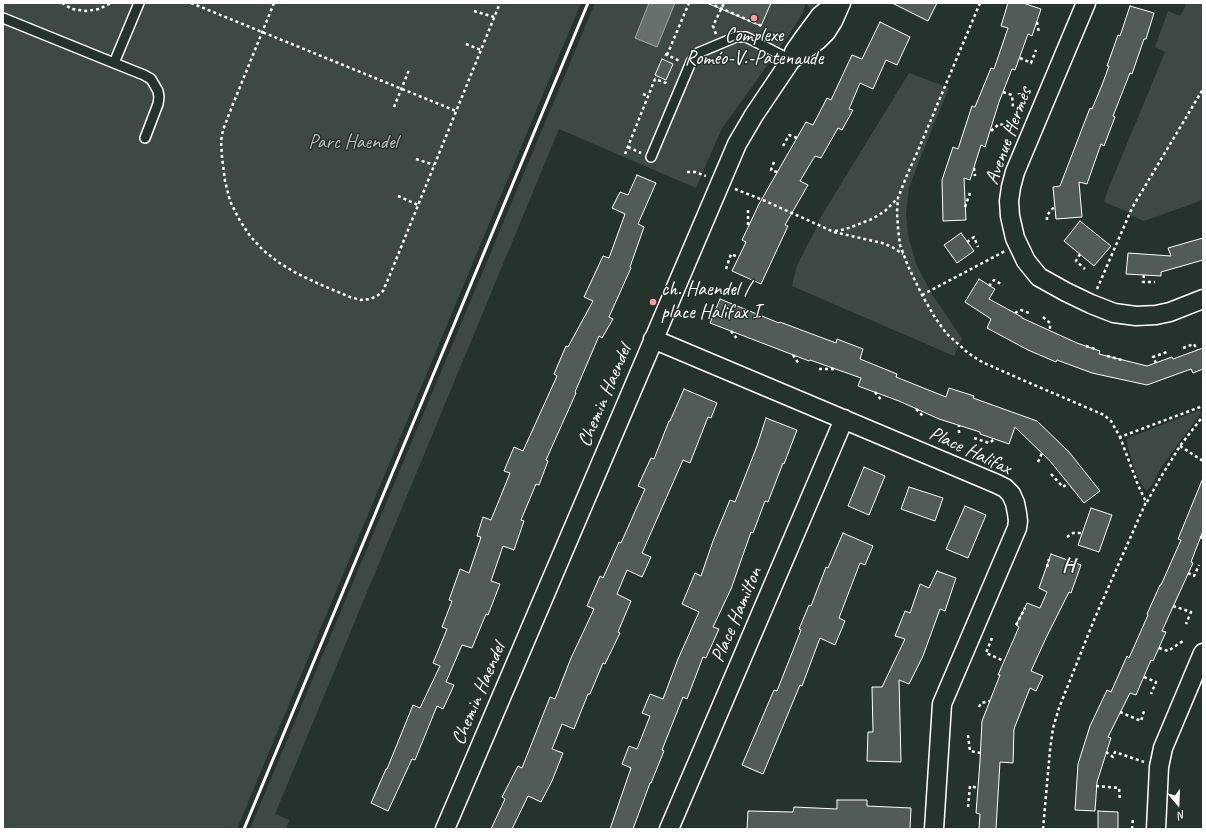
<!DOCTYPE html>
<meta charset="utf-8">
<style>
body{margin:0}
#map{position:relative;width:1206px;height:832px;overflow:hidden;background:#26332d;font-family:Caveat,sans-serif}
canvas{display:block}
.frame{position:absolute;inset:0;border:4px solid #fff;pointer-events:none}
.north{position:absolute;left:1158px;top:784px;width:40px;height:40px;-webkit-text-stroke:3px #26332d;paint-order:stroke;rotate:161deg;font-size:11px;font-weight:700;line-height:16px;text-align:center;color:#fff}
.north::after{content:'';display:block;margin:auto;width:14px;height:18px;background:#fff;clip-path:polygon(50% 0,100% 100%,50% 72%,0 100%)}
</style>
<div id="map">
<canvas width="1206" height="832"></canvas>
<div class="frame"></div>
<div class="north">N</div>
</div>
<script>
const ctx = document.querySelector('canvas').getContext('2d');
ctx.lineJoin = 'round';
function paint(path, color) { ctx.fillStyle = color; ctx.fill(path, 'evenodd'); }
const toPath = rows => new Path2D(rows.map(r => 'M' + r).join(''));
function strokePath(path, color, width, dash) { ctx.strokeStyle = color; ctx.lineWidth = width; ctx.lineCap = dash ? 'butt' : 'round'; ctx.setLineDash(dash || []); ctx.stroke(path); }
function drawText(font, color, halo, rows, align = 'center') {
  ctx.font = font + ' Caveat,sans-serif'; ctx.lineWidth = 3; ctx.setLineDash([]); ctx.textBaseline = 'middle'; ctx.strokeStyle = halo; ctx.fillStyle = color; for (const [text, x, y, turn = 0] of rows) {
    ctx.save(); ctx.translate(x, y); ctx.rotate((+turn || 0) * Math.PI / 180); ctx.textAlign = isNaN(turn) ? turn : align; if (halo) ctx.strokeText(text, 0, 0); ctx.fillText(text, 0, 0); ctx.restore();
  }
}
paint(toPath([
 [3,3,581,3,237,829,3,829],
 [595,3,829,3,814,15,806,3,803,12,789,35,723,127,718,137,696,188,559,129,275,814,289,820,286,829,250,829],
 [1187,3,1203,3,1203,200,1144,221,1132,216,1126,211,1104,202,1107,192,1165,52,1155,47,1168,11,1180,16],
 [909,73,949,88,919,161,909,188,906,213,908,235,916,264,932,294,962,339,954,356,792,286,797,265,816,229,819,220],
 [1200,410,1201,413,1162,466,1151,486,1146,491,1137,477,1127,444,1127,439,1131,437]
]), '#3e4944');
const water = toPath([
 [649,3,675,3,657,47,635,38,649,3]
]);
paint(water, '#67706c');
strokePath(water, '#a4a9a7', 1);
const building = toPath([
 [707,3,771,3,761,26,707,3],
 [892,3,937,3,928,21,892,3],
 [1008,3,1023,3,1041,9,1032,36,1028,34,1015,70,1012,69,999,102,985,147,981,145,970,180,964,178,966,220,943,221,942,180,953,147,958,149,972,106,975,107,991,68,994,69,1008,28,1001,26,1008,3],
 [1130,6,1154,13,1146,39,1144,39,1132,74,1130,73,1113,116,1115,117,1104,146,1101,144,1087,184,1079,182,1082,217,1056,219,1053,187,1060,186,1090,108,1092,109,1102,85,1109,66,1107,66,1118,35,1120,36,1130,6],
 [880,22,910,37,897,65,886,60,873,89,860,83,849,109,853,110,842,130,838,128,821,158,815,156,800,181,808,185,785,225,788,226,761,284,732,271,746,242,742,240,759,204,806,122,813,125,827,98,831,100,852,55,862,59,880,22],
 [662,59,673,64,666,80,655,75,662,59],
 [637,175,656,183,638,224,644,227,630,267,631,268,609,317,613,319,602,338,599,336,575,392,576,393,546,460,548,461,539,485,536,484,521,520,524,521,514,550,503,546,491,581,500,584,488,615,486,614,472,648,462,645,446,682,454,685,450,694,443,709,437,706,415,760,412,759,388,811,371,803,386,769,387,769,413,705,420,708,440,666,433,663,447,629,442,627,452,601,449,600,460,569,469,573,481,537,477,536,483,517,491,520,510,473,504,471,514,447,523,451,557,376,554,374,566,346,568,347,593,301,584,297,603,256,609,258,625,214,612,208,620,192,628,195,637,175],
 [1080,221,1111,246,1094,266,1064,241,1080,221],
 [961,233,974,251,957,263,944,245,961,233],
 [1203,238,1203,260,1161,272,1161,276,1126,274,1128,253,1171,256,1168,248,1203,238],
 [979,279,995,289,989,299,1022,317,1022,318,1077,343,1100,351,1099,354,1147,366,1172,357,1173,359,1203,348,1203,369,1193,373,1191,369,1147,385,1092,373,1057,360,1056,362,1028,350,987,328,991,319,965,302,979,279],
 [720,299,779,323,780,322,836,343,837,339,863,349,860,359,897,374,896,377,946,397,949,388,974,396,973,398,1037,421,1069,452,1100,491,1084,503,1050,461,1015,427,1009,444,980,434,980,432,939,419,899,401,858,386,861,378,810,360,809,361,710,323,720,299],
 [684,389,717,403,711,418,708,417,690,463,683,460,661,510,642,553,651,557,642,577,627,570,617,594,631,601,618,632,620,633,605,664,603,663,590,694,588,694,574,729,562,724,552,749,563,753,552,781,541,802,528,796,512,829,491,829,505,799,502,797,518,766,522,768,550,697,555,699,571,658,594,609,587,606,600,576,603,578,619,542,621,543,645,489,638,486,651,458,654,459,669,421,670,421,684,389],
 [766,418,797,430,784,464,783,463,768,502,765,501,753,533,751,532,731,589,713,627,719,629,706,658,703,657,687,699,683,697,662,750,664,751,651,783,650,783,633,829,610,829,631,768,622,764,629,746,637,749,650,716,642,713,650,694,663,699,678,659,699,612,682,604,695,573,701,576,713,541,730,500,735,502,757,446,766,418],
 [864,467,885,476,869,515,848,506,864,467],
 [1203,478,1203,531,1191,562,1193,563,1162,631,1166,632,1153,661,1151,660,1136,695,1130,693,1108,737,1111,738,1097,782,1095,811,1075,810,1078,764,1090,726,1107,690,1111,692,1127,656,1129,658,1148,615,1147,614,1160,585,1161,585,1181,540,1178,539,1203,478],
 [909,487,943,498,935,521,901,509,909,487],
 [965,506,986,515,968,558,946,549,965,506],
 [1091,508,1112,515,1099,552,1078,545,1091,508],
 [843,533,873,546,865,565,860,563,839,618,845,621,835,645,820,638,802,686,800,685,763,774,742,765,774,690,777,691,801,630,799,629,809,605,811,606,826,567,828,568,843,533],
 [1051,554,1081,565,1071,593,1069,592,1046,638,1031,671,1043,676,1036,691,1030,688,1014,729,1013,763,1000,762,996,829,979,829,980,814,976,813,980,761,982,721,1000,675,998,675,1019,627,1016,625,1027,603,1040,608,1047,592,1039,588,1051,554],
 [937,571,956,578,945,611,940,609,923,656,909,684,899,680,901,762,867,761,868,732,873,732,872,687,882,687,905,639,895,636,905,611,910,613,920,584,929,588,937,571],
 [837,800,867,800,867,806,911,808,910,829,747,829,748,811,793,812,794,807,837,809,837,800],
 [1098,811,1118,812,1118,829,1098,829,1098,811]
]);
paint(building, '#515c57');
strokePath(building, '#fff', 1);
const lane = toPath([
 [139,3,114,63,144,75,151,79,158,91,159,97,158,104,145,138],
 [3,18,114,63],
 [651,157,691,62,698,53,736,37,746,37,791,60]
]);
const street = toPath([
 [1086,3,1015,172,1011,187,1009,201,1010,216,1015,238,1026,261,1039,277,1066,292,1091,304,1114,313,1136,316,1156,315,1170,312,1203,299],
 [794,52,803,39,820,16,836,3],
 [653,339,997,484,1005,488,1011,494,1015,503,1017,513,1018,521,1017,528,942,704,934,829],
 [445,829,737,144,754,115,791,60,818,40,826,32,833,21,841,3],
 [669,829,844,419],
 [1156,829,1159,767,1163,748,1203,653]
]);
strokePath(lane, '#fff', 12);
strokePath(street, '#fff', 21);
strokePath(toPath([
 [62,3,72,9,86,11,99,9,111,3],
 [191,3,456,111],
 [274,3,231,109,223,130,221,141,222,157,225,181,230,201,239,219,250,236,263,250,278,262,296,273,319,284,350,297,361,300,370,299,377,296,383,291,389,277,500,3],
 [709,3,764,27],
 [980,3,917,153,907,175,898,198,897,212,898,228,900,245,908,266,922,295,934,316,946,333,968,353,982,362,1025,381,1104,415,1111,421,1120,437,1203,406],
 [474,11,494,17],
 [1037,22,1039,33],
 [716,34,713,26,724,3],
 [466,44,481,50],
 [665,54,680,61],
 [667,55,689,3],
 [1020,58,1031,63,1036,50],
 [1003,92,1012,95,1013,107],
 [643,94,648,96],
 [394,107,409,70],
 [991,131,999,124,1014,127],
 [783,146,789,135,797,138],
 [628,147,641,153],
 [625,154,655,79,669,84],
 [416,159,434,165],
 [774,162,771,170,777,172],
 [974,168,975,176],
 [687,172,695,172,706,176],
 [735,189,763,200,834,232,882,243,892,247,903,254],
 [398,196,418,205],
 [965,207,970,193],
 [748,210,748,227],
 [1047,220,1047,215,1055,206],
 [835,231,846,229,872,219,885,211,898,198],
 [967,242,974,237,978,247],
 [1080,254,1076,261,1085,269],
 [726,269,731,254,738,257],
 [1144,275,1143,282,1155,282],
 [989,286,994,280,1003,285],
 [1097,289,1132,208,1203,89],
 [922,295,1005,251],
 [1015,313,1021,310,1029,313],
 [1043,317,1050,323,1050,331],
 [731,331,738,340],
 [1086,346,1095,349],
 [1183,348,1194,344,1197,350],
 [793,355,799,364],
 [1107,356,1122,360],
 [1156,363,1153,357,1167,352],
 [819,369,834,369],
 [875,392,882,401],
 [916,409,924,417],
 [959,433,959,425],
 [974,438,989,443,995,439],
 [1180,446,1203,461],
 [1038,462,1042,453],
 [1051,474,1063,487,1068,483],
 [1147,502,1159,480,1180,446,1203,416],
 [1067,537,1073,533,1082,533],
 [1200,537,1203,538],
 [1047,567,1049,559],
 [1188,573,1194,576,1199,565],
 [1173,606,1191,612,1186,624],
 [1016,625,1025,608],
 [992,638,986,653,1004,661],
 [1159,648,1168,651,1183,641],
 [1144,677,1156,682,1151,694],
 [979,707,981,703,990,701],
 [1120,712,1141,721,1144,711],
 [968,735,970,751,980,753],
 [1106,752,1113,757,1115,752,1144,762],
 [1096,786,1119,788,1120,800],
 [968,807,970,786,978,788],
 [1043,829,1050,750,1053,728,1059,708,1094,620,1146,502,1138,485,1120,437],
 [1132,829,1133,818]
]), '#fff', 2.5, [3, 3]);
strokePath(lane, '#26332d', 9);
strokePath(street, '#26332d', 18);
strokePath(toPath([
 [244,829,588,3]
]), '#fff', 3);
for (const [x, y, r, color] of [
 [754,18,4,"#ff9aa2"],
 [653,302,4,"#ff9aa2"]
]) { const dot = new Path2D(); dot.arc(x, y, r, 0, 2 * Math.PI); ctx.fillStyle = color; ctx.fill(dot); strokePath(dot, '#26332d', 1.5); }
drawText('20px', '#fff', '#26332d', [
 ["Complexe",754,36],
 ["Roméo-V.-Patenaude",754,59],
 ["ch. Haendel /",661,290,"left"],
 ["place Halifax I",661,313,"left"]
]);
drawText('20px', '#fff', '#26332d', [
 ["Avenue Hermès",1009,136,-70],
 ["Chemin Haendel",605,396,-67],
 ["Place Halifax",970,451,25],
 ["Place Hamilton",737,615,-67],
 ["Chemin Haendel",479,694,-67]
]);
drawText('20px', '#bbbfbe', '#26332d', [
 ["Parc Haendel",353,143]
]);
drawText('bold 21px', '#fff', '#26332d', [
 ["H",1068,566]
]);
</script>
